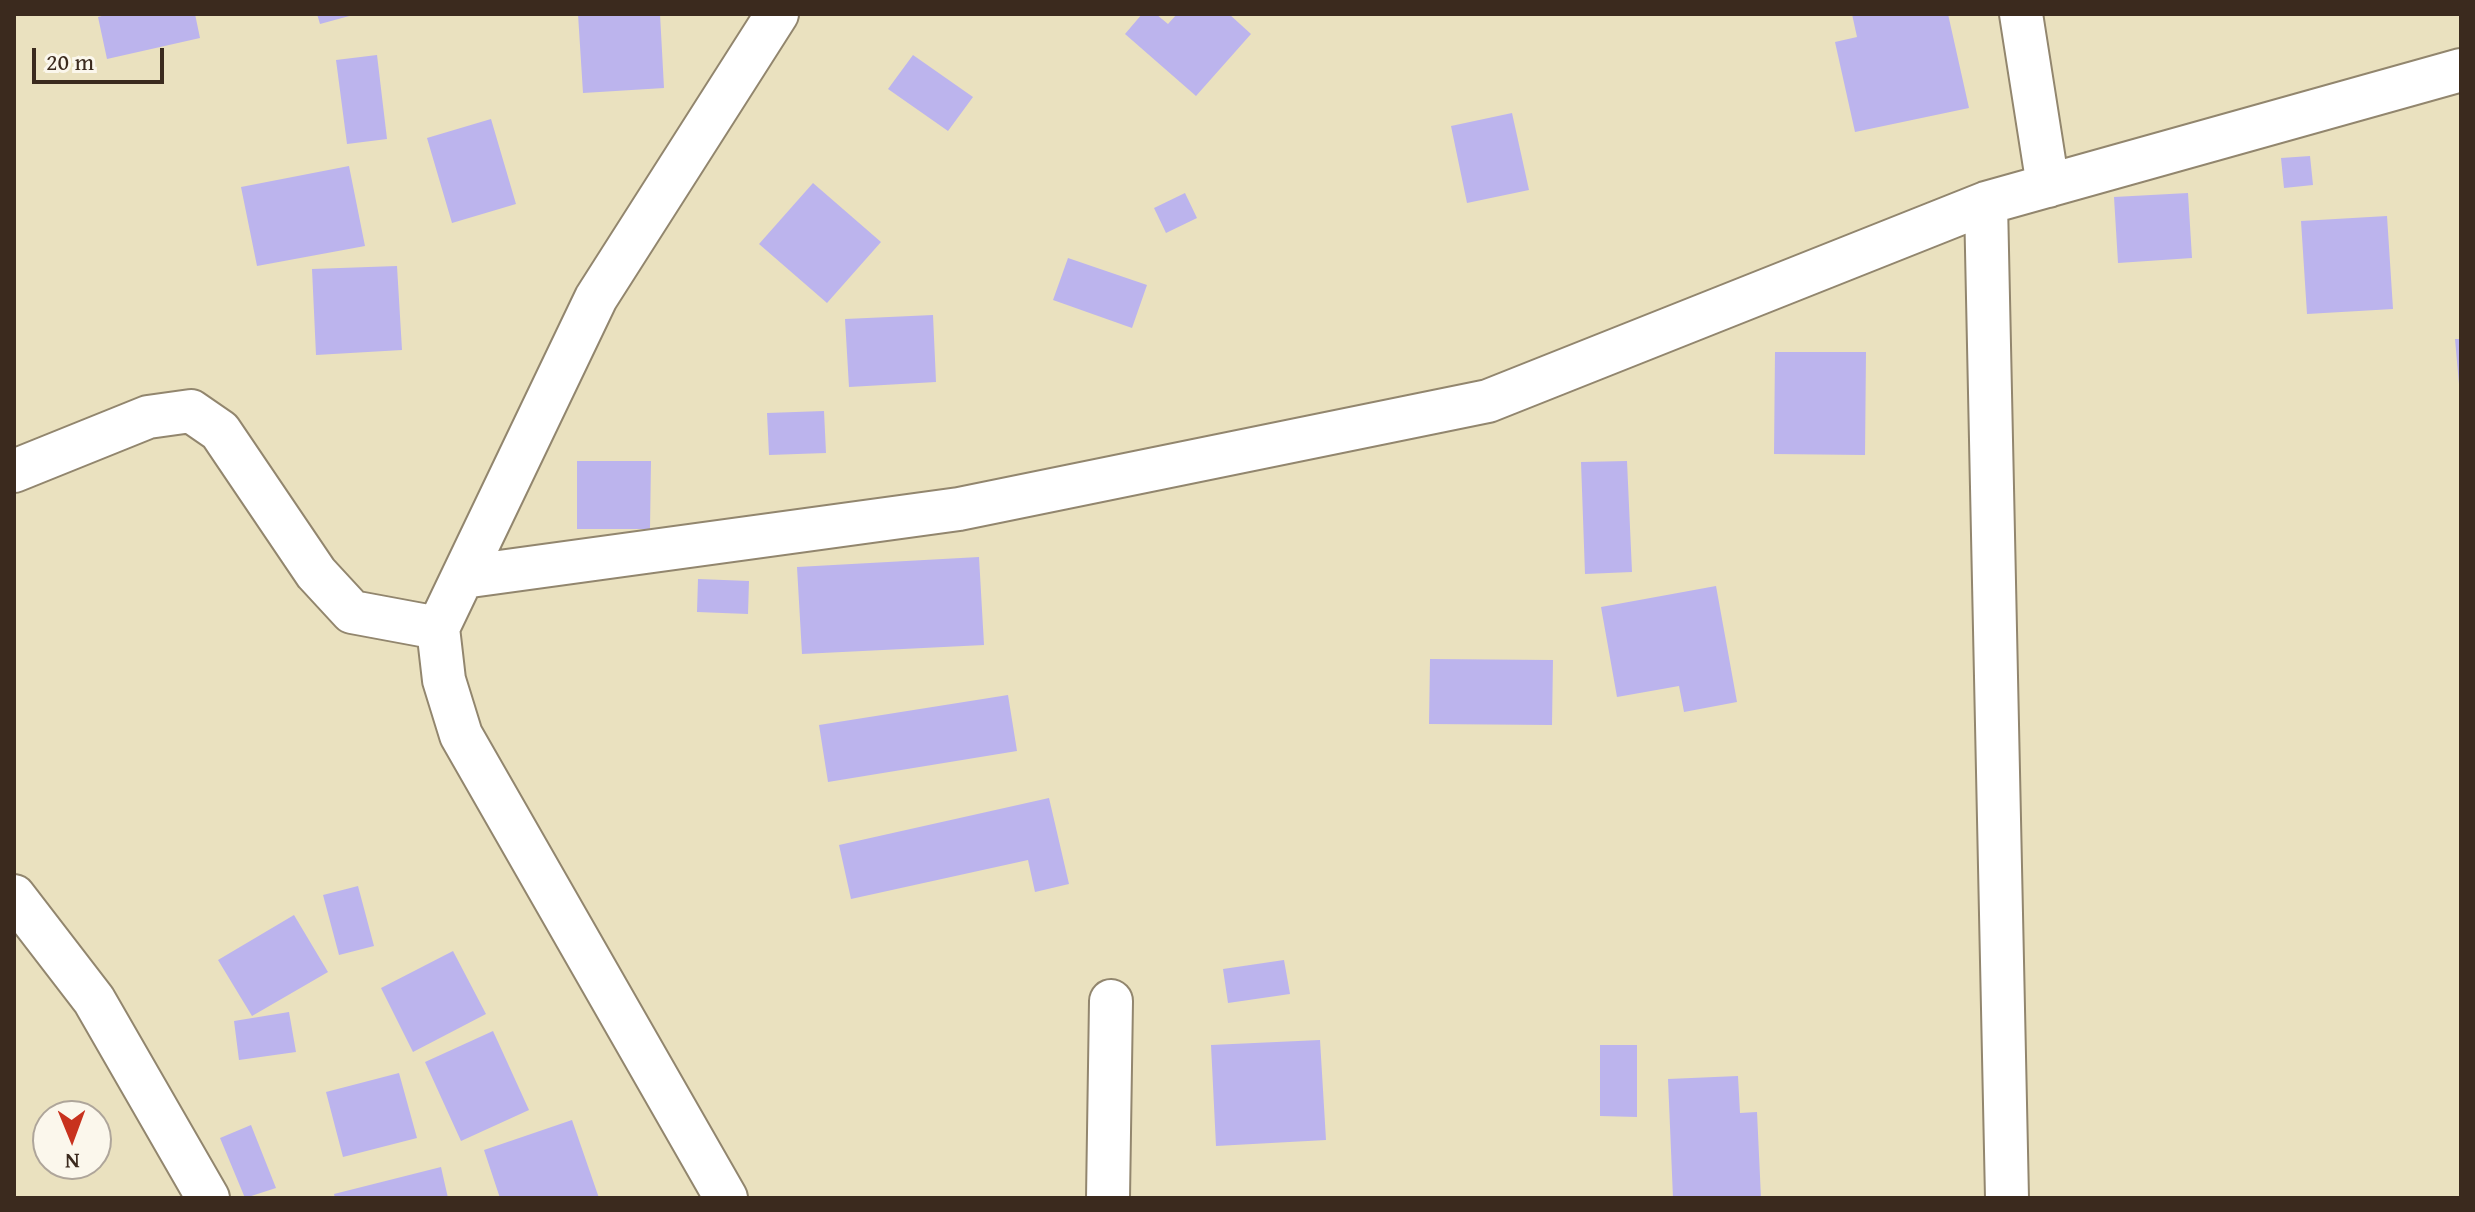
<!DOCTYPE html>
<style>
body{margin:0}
#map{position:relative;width:2475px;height:1212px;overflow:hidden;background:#eae1bf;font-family:"Gentium Book Plus",serif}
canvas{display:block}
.frame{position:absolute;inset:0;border:16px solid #3b2a1e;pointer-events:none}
.north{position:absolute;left:32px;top:1100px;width:80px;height:80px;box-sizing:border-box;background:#fbf7ec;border:2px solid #aea59a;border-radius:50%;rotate:179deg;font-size:22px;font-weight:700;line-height:32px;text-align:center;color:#3b2a1e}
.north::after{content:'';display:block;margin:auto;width:28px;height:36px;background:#c8321e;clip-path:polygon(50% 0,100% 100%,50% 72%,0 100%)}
.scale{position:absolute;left:32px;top:48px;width:132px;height:36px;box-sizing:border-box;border:4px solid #3b2a1e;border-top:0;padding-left:10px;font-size:24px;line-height:28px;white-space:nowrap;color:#3b2a1e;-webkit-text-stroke:6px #fbf7ec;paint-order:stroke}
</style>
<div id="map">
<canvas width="2475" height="1212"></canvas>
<div class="frame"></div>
<div class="north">N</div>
<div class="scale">20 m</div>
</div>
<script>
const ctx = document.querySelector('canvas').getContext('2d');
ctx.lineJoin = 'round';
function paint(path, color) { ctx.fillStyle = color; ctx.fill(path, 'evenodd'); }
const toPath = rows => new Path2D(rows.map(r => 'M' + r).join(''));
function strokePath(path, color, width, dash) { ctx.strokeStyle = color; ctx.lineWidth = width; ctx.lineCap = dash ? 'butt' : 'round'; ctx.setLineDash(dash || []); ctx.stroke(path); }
paint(toPath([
 [109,14,195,14,200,38,107,59,98,17],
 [317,14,353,14,353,15,320,24],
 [578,14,660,14,664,88,583,93],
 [1142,14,1156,14,1168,24,1177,14,1229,14,1251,34,1196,96,1125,34],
 [1852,14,1948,14,1969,108,1855,132,1835,42,1857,37],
 [377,55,387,139,347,144,336,60],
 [913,55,973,97,948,131,888,89],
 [1512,113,1529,190,1467,203,1451,126],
 [491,119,516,204,452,223,427,138],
 [2310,156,2313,185,2284,188,2281,158],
 [349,166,365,246,257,266,241,187],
 [813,183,881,242,827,303,759,244],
 [1185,193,1197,218,1166,233,1154,208],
 [2188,193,2192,258,2118,263,2114,197],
 [2387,216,2393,309,2307,314,2301,221],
 [1068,258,1147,285,1132,328,1053,300],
 [397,266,402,350,316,355,312,269],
 [933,315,936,382,849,387,845,319],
 [2455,339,2461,339,2461,384,2459,384],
 [1775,352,1866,352,1865,455,1774,454],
 [824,411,826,453,769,455,767,413],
 [577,461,651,461,650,529,577,529],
 [1627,461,1632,572,1585,574,1581,462],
 [979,557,984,645,802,654,797,567],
 [698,579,749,581,748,614,697,612],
 [1716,586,1737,702,1684,712,1679,686,1617,697,1601,607],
 [1430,659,1553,660,1552,725,1429,724],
 [1008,695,1017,751,828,782,819,725],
 [1049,798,1069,884,1035,892,1028,860,851,899,839,845],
 [358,886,374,946,339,955,323,895],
 [294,915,328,972,252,1016,218,960],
 [453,951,486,1014,413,1052,381,988],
 [1284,960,1290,994,1228,1003,1223,969],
 [289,1012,296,1052,239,1060,234,1021],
 [493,1031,529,1110,461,1141,425,1062],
 [1320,1040,1326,1140,1216,1146,1211,1045],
 [1600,1045,1637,1045,1637,1117,1600,1116],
 [399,1073,417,1138,343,1157,326,1092],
 [1738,1076,1740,1113,1757,1112,1761,1198,1673,1198,1668,1079],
 [572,1120,599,1198,500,1198,484,1150],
 [251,1125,276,1188,245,1198,220,1138],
 [441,1167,448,1198,335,1198,334,1194]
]), '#bcb4ed');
const street = toPath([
 [2021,14,2048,186],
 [1986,203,2007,1198],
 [14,471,148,417,191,411,220,431,316,573,352,612,438,628],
 [463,577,959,509,1488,401,1986,203,2461,70],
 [14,896,94,1000,208,1198],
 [726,1198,461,735,444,680,438,628,596,298,777,14],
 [1108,1198,1111,1001]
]);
strokePath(street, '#92866e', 46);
strokePath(street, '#fff', 42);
</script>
